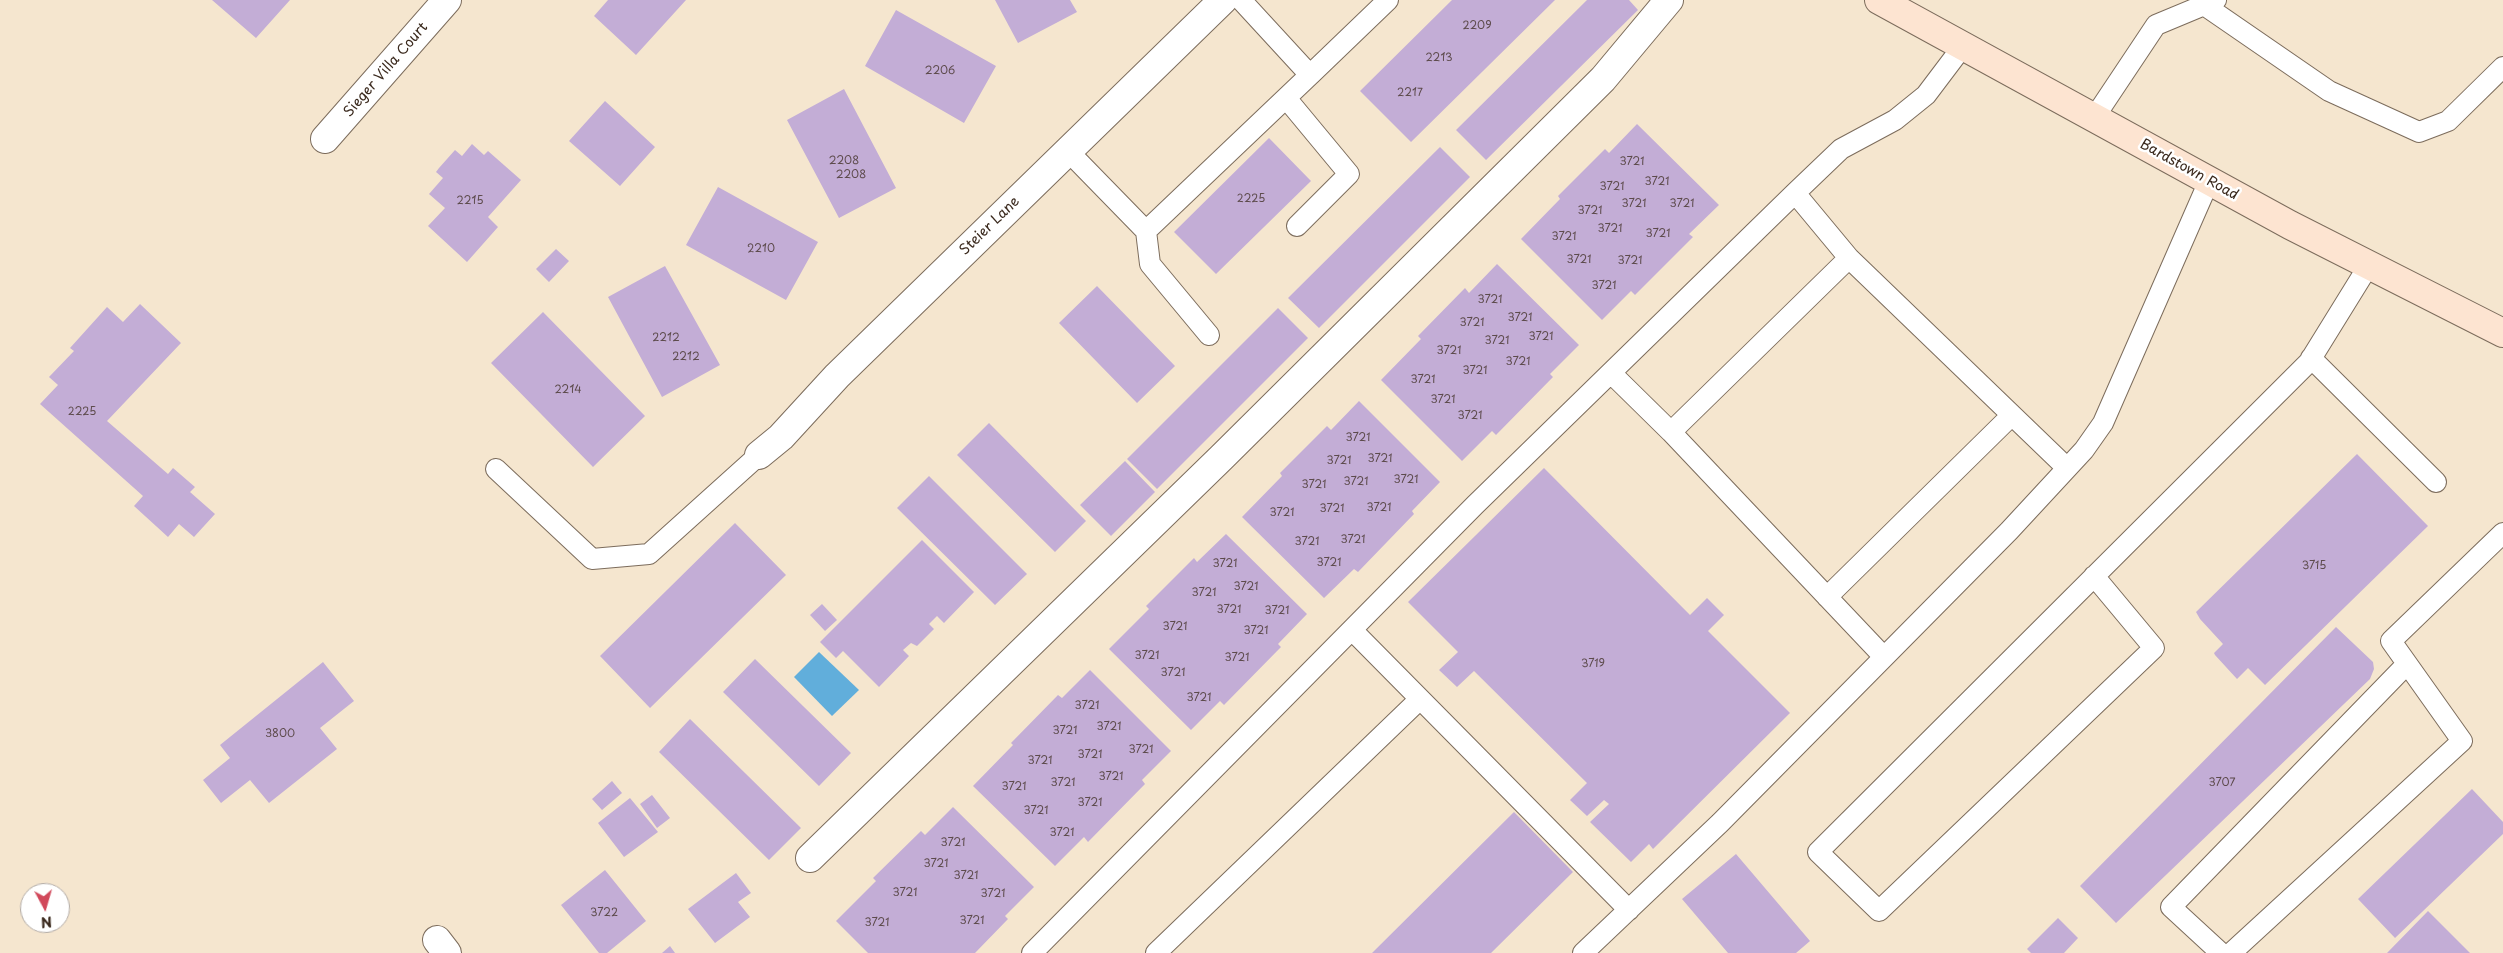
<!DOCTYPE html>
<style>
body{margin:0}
#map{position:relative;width:2503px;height:953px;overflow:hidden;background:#f5e6cf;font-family:"Playpen Sans",sans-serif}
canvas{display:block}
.north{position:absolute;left:20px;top:883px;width:50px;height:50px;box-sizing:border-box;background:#fff;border:1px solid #b1aaa5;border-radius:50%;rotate:174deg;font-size:14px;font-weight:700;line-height:20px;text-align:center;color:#3b2a1e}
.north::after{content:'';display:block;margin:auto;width:18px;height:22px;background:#d1495b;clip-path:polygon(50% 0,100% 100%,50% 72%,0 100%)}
</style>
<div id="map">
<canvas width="2503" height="953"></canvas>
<div class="north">N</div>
</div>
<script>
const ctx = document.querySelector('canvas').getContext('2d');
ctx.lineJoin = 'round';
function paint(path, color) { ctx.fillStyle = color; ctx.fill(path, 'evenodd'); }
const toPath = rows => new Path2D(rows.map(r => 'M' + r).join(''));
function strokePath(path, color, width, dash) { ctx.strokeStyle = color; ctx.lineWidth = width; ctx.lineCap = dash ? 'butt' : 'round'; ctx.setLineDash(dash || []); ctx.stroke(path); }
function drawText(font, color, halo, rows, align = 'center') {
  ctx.font = font + ' "Playpen Sans",sans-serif'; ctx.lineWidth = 5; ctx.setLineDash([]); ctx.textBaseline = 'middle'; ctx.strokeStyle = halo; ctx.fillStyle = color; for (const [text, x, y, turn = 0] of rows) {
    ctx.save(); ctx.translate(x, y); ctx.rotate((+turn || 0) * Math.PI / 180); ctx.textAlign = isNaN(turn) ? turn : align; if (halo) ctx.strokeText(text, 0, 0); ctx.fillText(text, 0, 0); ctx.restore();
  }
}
paint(toPath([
 [819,652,859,690,832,716,794,677]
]), '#61aedb');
paint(toPath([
 [212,0,290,0,256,38],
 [608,0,686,0,636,55,594,16],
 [995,0,1070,0,1077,12,1018,43],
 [1452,0,1555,0,1411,142,1360,91],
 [1587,0,1629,0,1638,10,1486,160,1456,130],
 [896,10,996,66,964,123,865,66],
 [844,89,896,188,839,218,787,120],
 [605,101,655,147,620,186,569,141],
 [1637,124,1719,205,1689,234,1693,237,1635,295,1631,291,1602,320,1521,239,1560,199,1558,196,1605,149,1609,153],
 [1269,138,1311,181,1216,274,1174,232],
 [472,144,484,155,488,151,521,180,488,217,498,227,467,262,428,226,445,208,429,194,443,178,436,172,439,168,455,150,462,156],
 [1440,147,1470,177,1319,328,1288,298],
 [718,187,818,242,786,300,686,245],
 [556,249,569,261,549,282,536,269],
 [1497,264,1579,345,1550,374,1553,377,1496,435,1492,431,1462,461,1381,380,1421,339,1418,336,1465,288,1469,293],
 [665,266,720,365,662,397,608,297],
 [1097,286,1175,366,1137,403,1059,323],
 [140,304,181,343,107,421,168,474,173,468,195,487,190,492,215,514,194,537,179,524,168,537,134,506,143,496,40,404,58,385,49,377,74,351,70,348,107,307,123,322],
 [1278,308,1308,338,1157,489,1127,459],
 [543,312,645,416,593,467,491,363],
 [1359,401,1440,482,1412,511,1414,514,1358,572,1354,569,1324,598,1242,517,1282,476,1280,473,1327,426,1331,430],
 [989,423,1086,521,1055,552,957,455],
 [2357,454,2428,526,2265,685,2248,668,2237,679,2215,655,2214,653,2223,644,2200,619,2196,612],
 [1125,461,1155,492,1111,536,1080,505],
 [1544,468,1690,615,1707,598,1724,615,1708,631,1790,713,1653,849,1649,844,1631,862,1590,822,1609,804,1604,800,1587,816,1570,800,1587,783,1474,671,1457,687,1439,670,1458,652,1408,602],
 [929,476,1027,574,995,605,897,508],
 [735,523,786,575,650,708,600,656],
 [1226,534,1307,614,1278,644,1281,647,1224,705,1220,701,1191,730,1109,649,1149,609,1146,606,1194,558,1197,562],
 [922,540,974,592,944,623,937,616,929,624,934,629,917,646,911,643,903,650,909,656,879,687,843,651,836,658,820,642],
 [822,604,837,620,825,631,810,615],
 [2336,627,2373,662,2374,669,2370,679,2116,923,2080,886],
 [755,659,851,753,819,786,723,692],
 [323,662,354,701,320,728,337,749,269,803,250,780,221,803,203,780,230,758,220,745],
 [1090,670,1171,751,1142,780,1145,784,1088,842,1084,837,1055,866,973,786,1013,745,1011,743,1058,695,1062,698],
 [690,719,801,828,769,860,659,752],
 [612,781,622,793,602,810,592,799],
 [2472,789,2503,822,2503,834,2395,938,2358,899],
 [652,795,670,818,657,828,640,804],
 [630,798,658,832,624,857,598,823],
 [953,807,1034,887,1005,916,1008,919,975,953,868,953,836,921,876,881,873,878,921,831,925,835],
 [1514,812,1573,872,1491,953,1372,953],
 [1736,854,1810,941,1796,953,1728,953,1682,899],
 [605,870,646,921,607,953,599,953,561,905],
 [736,873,751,893,738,902,750,917,715,943,688,909],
 [2428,911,2470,953,2387,953],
 [2058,918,2078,938,2064,953,2031,953,2027,949],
 [670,946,675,953,662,953]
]), '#c3add6');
const service = toPath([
 [2204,5,2329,91,2419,132,2448,121,2503,67],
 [1310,75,1388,0],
 [1286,98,1349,174,1297,226],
 [2094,118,2156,25,2216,0],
 [1067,150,1146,231,1310,75,1241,0],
 [1795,193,1849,258],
 [1146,231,1150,264,1209,335],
 [2311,358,2436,482],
 [1611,373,1671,432],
 [496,469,592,559,649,554,759,455],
 [2094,576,2154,648,1879,911,1818,852,2309,362,2369,265],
 [1827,597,2012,415],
 [1352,630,1629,910],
 [1884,657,1671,432,1849,258,2067,468],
 [1032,953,1475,505,1795,193,1841,149,1895,120,1926,95,1963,46],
 [1156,953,1420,699],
 [1583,953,1720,823,2009,531,2084,450,2103,423,2209,181],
 [2221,953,2171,907,2407,664],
 [2231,953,2462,741,2391,641,2503,533]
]);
const minor = toPath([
 [325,139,447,0],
 [759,455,781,437,837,376,1223,0],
 [810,858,1222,457,1603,79,1669,0],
 [437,940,447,953]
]);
const secondary = toPath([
 [1879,0,2290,225,2503,333]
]);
strokePath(service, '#7c6c5c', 22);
strokePath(minor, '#7c6c5c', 30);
strokePath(secondary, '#7c6c5c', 30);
strokePath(service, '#fff', 20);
strokePath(minor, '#fff', 28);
strokePath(secondary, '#fde4d1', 28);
drawText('11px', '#5d4b4c', null, [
 ["2209",1477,26],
 ["2213",1439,58],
 ["2206",940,71],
 ["2217",1410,93],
 ["2208",844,161],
 ["3721",1632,162],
 ["2208",851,175],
 ["3721",1657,182],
 ["3721",1612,187],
 ["2225",1251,199],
 ["2215",470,201],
 ["3721",1634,204],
 ["3721",1682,204],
 ["3721",1590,211],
 ["3721",1610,229],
 ["3721",1658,234],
 ["3721",1564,237],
 ["2210",761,249],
 ["3721",1579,260],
 ["3721",1630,261],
 ["3721",1604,286],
 ["3721",1490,300],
 ["3721",1520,318],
 ["3721",1472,323],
 ["3721",1541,337],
 ["2212",666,338],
 ["3721",1497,341],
 ["3721",1449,351],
 ["2212",686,357],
 ["3721",1518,362],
 ["3721",1475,371],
 ["3721",1423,380],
 ["2214",568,390],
 ["3721",1443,400],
 ["2225",82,412],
 ["3721",1470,416],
 ["3721",1358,438],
 ["3721",1380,459],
 ["3721",1339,461],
 ["3721",1406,480],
 ["3721",1356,482],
 ["3721",1314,485],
 ["3721",1379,508],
 ["3721",1332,509],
 ["3721",1282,513],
 ["3721",1353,540],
 ["3721",1307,542],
 ["3721",1329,563],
 ["3721",1225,564],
 ["3715",2314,566],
 ["3721",1246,587],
 ["3721",1204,593],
 ["3721",1229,610],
 ["3721",1277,611],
 ["3721",1175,627],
 ["3721",1256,631],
 ["3721",1147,656],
 ["3721",1237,658],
 ["3719",1593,664],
 ["3721",1173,673],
 ["3721",1199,698],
 ["3721",1087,706],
 ["3721",1109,727],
 ["3721",1065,731],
 ["3800",280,734],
 ["3721",1141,750],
 ["3721",1090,755],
 ["3721",1040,761],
 ["3721",1111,777],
 ["3721",1063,783],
 ["3707",2222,783],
 ["3721",1014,787],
 ["3721",1090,803],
 ["3721",1036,811],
 ["3721",1062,833],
 ["3721",953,843],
 ["3721",936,864],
 ["3721",966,876],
 ["3721",905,893],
 ["3721",993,894],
 ["3722",604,913],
 ["3721",972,921],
 ["3721",877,923]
]);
drawText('14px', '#3b2a1e', '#fff', [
 ["Sieger Villa Court",386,70,-49],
 ["Bardstown Road",2189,170,29],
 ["Steier Lane",990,226,-44]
]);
</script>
